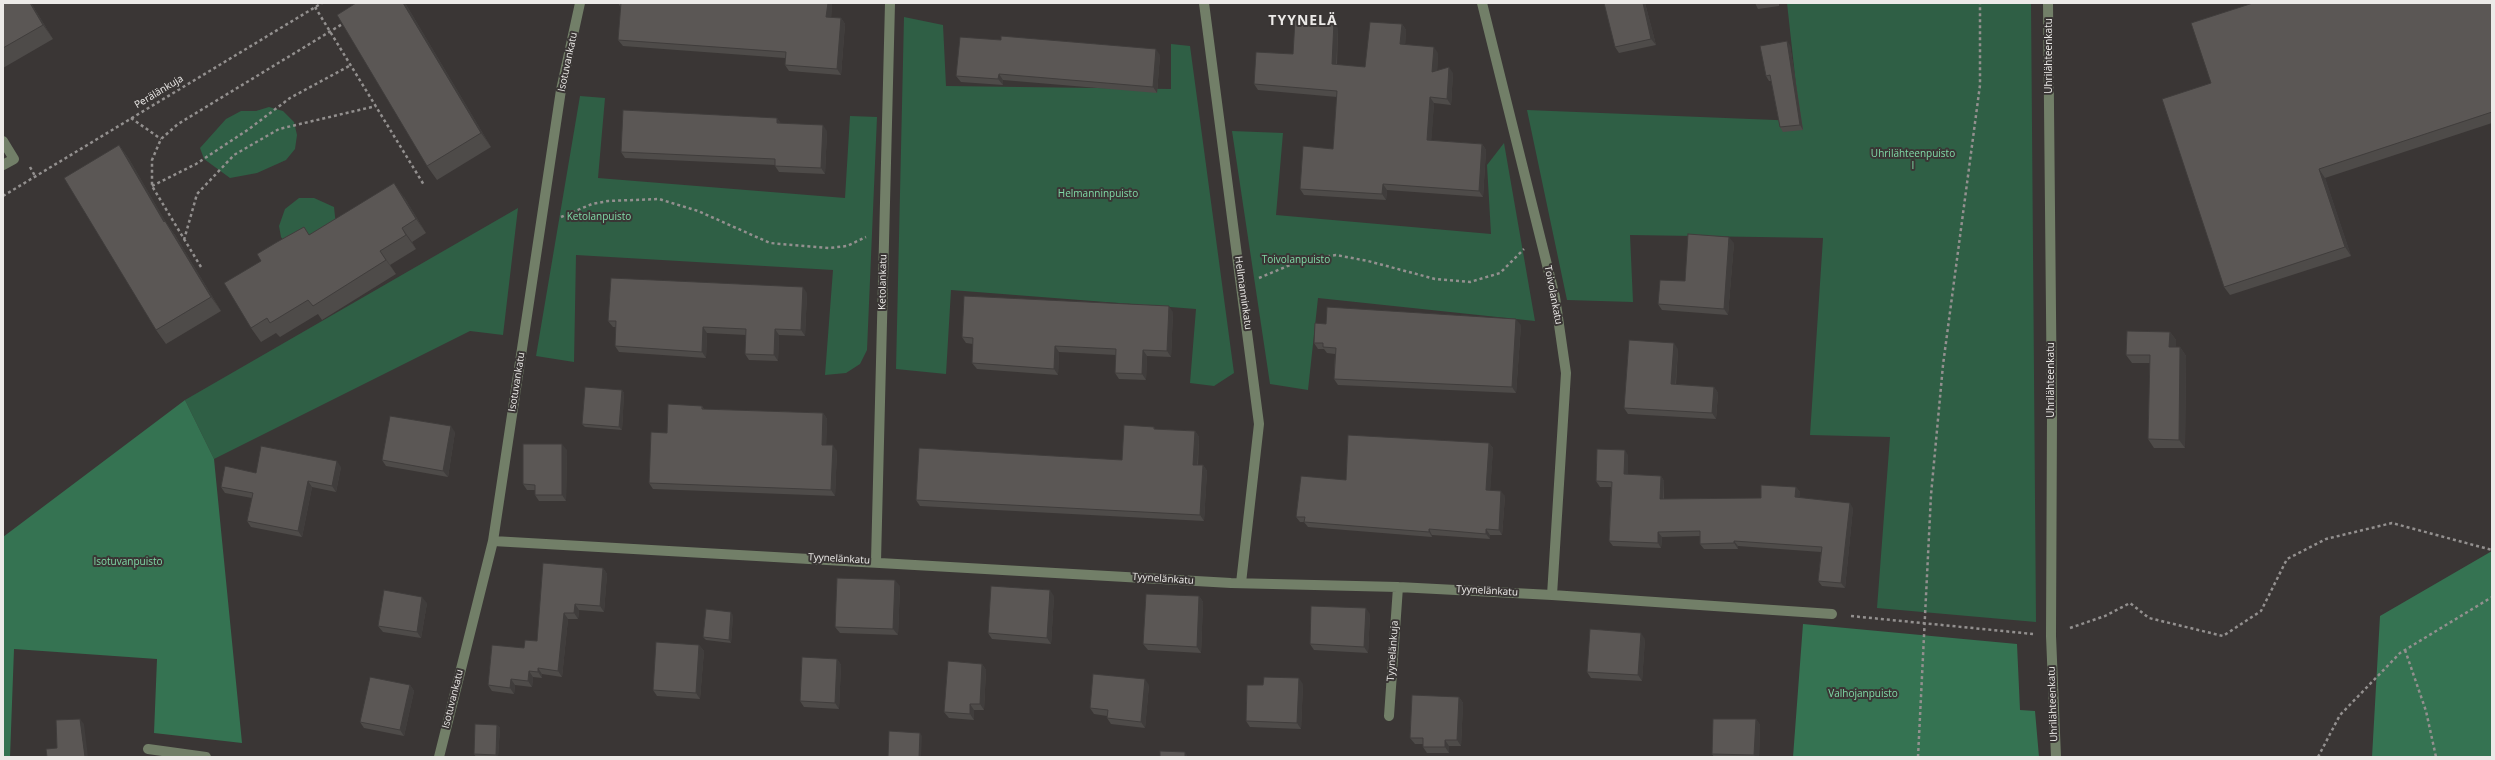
<!DOCTYPE html>
<meta charset="utf-8">
<style>
body{margin:0}
#map{position:relative;width:2495px;height:760px;overflow:hidden;background:#3a3635;font-family:"Open Sans",sans-serif}
canvas{display:block}
.frame{position:absolute;inset:0;border:4px solid #eceae8;pointer-events:none}
</style>
<div id="map">
<canvas width="2495" height="760"></canvas>
<div class="frame"></div>
</div>
<script>
const ctx = document.querySelector('canvas').getContext('2d');
ctx.lineJoin = 'round';
function paint(path, color) { ctx.fillStyle = color; ctx.fill(path, 'evenodd'); }
const toPath = rows => new Path2D(rows.map(r => 'M' + r).join(''));
function strokePath(path, color, width, dash) { ctx.strokeStyle = color; ctx.lineWidth = width; ctx.lineCap = dash ? 'butt' : 'round'; ctx.setLineDash(dash || []); ctx.stroke(path); }
function drawText(font, color, halo, rows, align = 'center') {
  ctx.font = font + ' "Open Sans",sans-serif'; ctx.lineWidth = 4; ctx.setLineDash([]); ctx.textBaseline = 'middle'; ctx.strokeStyle = halo; ctx.fillStyle = color; for (const [text, x, y, turn = 0] of rows) {
    ctx.save(); ctx.translate(x, y); ctx.rotate((+turn || 0) * Math.PI / 180); ctx.textAlign = isNaN(turn) ? turn : align; if (halo) ctx.strokeText(text, 0, 0); ctx.fillText(text, 0, 0); ctx.restore();
  }
}
paint(toPath([
 [1787,3,2031,3,2036,622,1877,608,1890,437,1810,435,1823,238,1630,235,1633,302,1567,300,1527,110,1800,121],
 [904,17,943,25,946,86,1171,89,1171,44,1190,46,1234,373,1214,386,1190,383,1196,309,951,290,946,374,896,369],
 [580,96,605,98,598,178,845,198,850,116,877,117,867,350,860,364,846,373,825,375,833,270,576,255,574,362,536,356],
 [269,107,283,111,294,122,297,135,295,149,286,160,257,173,230,178,204,159,200,148,226,119,241,111,256,111],
 [1232,131,1283,133,1276,215,1491,234,1487,165,1504,143,1535,321,1318,298,1308,390,1270,384],
 [299,198,314,198,334,207,336,226,292,252,281,237,279,226,285,209],
 [518,208,503,335,470,331,214,459,185,400]
]), '#2f5f45');
paint(toPath([
 [185,400,214,459,242,743,154,733,157,659,14,649,10,757,3,757,3,537],
 [2492,551,2492,757,2372,757,2380,616],
 [1803,624,2017,644,2020,710,2035,711,2039,757,1793,757]
]), '#357352');
strokePath(toPath([
 [315,7,424,185],
 [131,118,161,139],
 [30,167,35,176],
 [152,186,196,164,249,129,290,98,351,65],
 [3,196,322,3],
 [561,217,592,204,608,201,659,199,698,211,770,243,829,248,847,246,866,237],
 [184,240,197,194,234,155,279,129,376,106],
 [201,267,152,186,152,160,161,139,178,124,344,23],
 [1259,278,1302,260,1336,255,1368,261,1435,279,1470,282,1500,273,1524,249],
 [1851,616,2033,634],
 [2070,628,2105,616,2130,603,2149,618,2223,636,2261,611,2287,559,2326,539,2392,523,2492,550],
 [2405,650,2426,711,2436,757],
 [1918,757,1931,495,1943,365,1980,85,1980,3],
 [2318,757,2340,715,2400,653,2492,597]
]), '#93908f', 2.5, [3, 3]);
strokePath(toPath([
 [1204,3,1259,424,1241,583],
 [1482,3,1555,297,1566,373,1552,595],
 [2048,3,2052,414,2051,636,2056,757],
 [3,141,14,159,3,165],
 [493,541,1231,583,1398,587,1552,595,1832,614],
 [876,561,890,3],
 [1389,716,1398,587],
 [148,749,206,757],
 [439,757,493,541,561,90,580,3]
]), '#727f68', 10);
paint(toPath([
 [3,3,31,3,53,39,3,68],
 [405,3,491,147,437,180,427,166],
 [618,3,832,3,831,18,841,18,845,24,841,75,789,71,785,65,785,58,623,46,618,40,621,6,620,6],
 [1645,3,1656,45,1619,53,1615,47],
 [1755,3,1779,3,1779,6,1758,9],
 [2492,3,2492,123,2325,178,2351,256,2230,295,2224,287,2211,83],
 [1402,24,1406,30,1405,45,1438,53,1437,71,1453,73,1451,105,1434,103,1431,141,1482,144,1486,150,1483,197,1387,190,1386,200,1304,195,1300,189,1333,149,1337,97,1258,90,1254,84,1293,54,1338,28,1337,65,1365,67],
 [1790,45,1803,130,1783,132,1780,127,1771,81,1769,81,1766,76],
 [1160,55,1157,93,1003,80,1003,85,961,82,956,76],
 [777,118,781,124,827,131,825,174,779,172,775,166,775,165,625,158,621,152],
 [119,145,129,159,165,221,175,235,221,311,166,344,156,330],
 [404,197,426,233,412,242,416,249,390,265,396,274,322,320,318,314,280,337,276,333,261,342,251,328,261,261,304,227,309,235],
 [1734,243,1728,315,1662,310,1658,304,1685,281],
 [807,293,805,336,779,335,778,361,749,360,745,354,746,335,707,333,706,358,619,352,615,346,616,327,613,327,608,321],
 [1173,312,1171,357,1147,356,1146,380,1119,379,1115,373,1116,355,1059,352,1058,375,977,369,972,363,973,344,966,343,962,337],
 [1326,324,1521,325,1516,393,1338,385,1334,379,1335,354,1327,353,1324,349,1318,349,1314,343],
 [2170,332,2176,340,2176,347,2180,347,2186,356,2185,448,2154,448,2148,439,2150,363,2132,363,2126,355],
 [1678,349,1676,384,1714,387,1718,393,1716,419,1628,414,1624,408],
 [622,390,624,393,622,430,585,427,582,424],
 [702,406,704,409,823,413,827,419,826,445,837,451,835,496,653,489,649,483,667,433],
 [1154,427,1155,429,1195,431,1199,437,1198,465,1203,465,1207,471,1204,521,920,506,916,500,1122,460],
 [455,432,448,477,386,466,382,460],
 [1489,443,1493,448,1490,490,1505,496,1502,535,1490,535,1490,539,1432,535,1432,537,1308,527,1304,522,1300,522,1296,517,1346,480],
 [567,450,566,501,539,501,535,495,535,490,527,490,523,484],
 [1628,455,1628,474,1661,476,1664,481,1664,499,1761,498,1796,487,1800,492,1799,498,1853,508,1845,588,1822,586,1818,581,1821,552,1738,546,1738,549,1704,549,1700,544,1700,536,1662,537,1661,548,1613,546,1609,541,1611,487,1600,487,1596,481],
 [341,467,336,492,312,487,302,537,251,527,247,521,252,498,225,493,221,487,256,473],
 [603,568,607,574,604,612,579,610,578,619,568,619,562,677,542,674,542,678,533,677,532,687,515,685,514,694,492,691,488,685,524,648,537,641],
 [900,586,898,635,840,633,835,627],
 [1054,596,1051,644,992,639,988,633],
 [1199,596,1203,602,1201,653,1148,650,1143,644],
 [427,603,421,638,383,632,378,626],
 [1370,614,1368,653,1314,650,1310,644],
 [733,615,731,643,706,640,703,637],
 [1645,639,1642,681,1591,678,1587,672],
 [699,645,704,651,700,699,657,696,653,690],
 [837,659,841,665,839,709,804,707,800,701],
 [982,664,986,670,984,710,974,710,974,720,949,718,944,712],
 [1303,684,1301,729,1250,727,1246,721,1263,685],
 [410,685,414,691,404,736,364,728,360,722],
 [1149,685,1145,728,1111,724,1107,718,1107,716,1094,714,1090,708],
 [1459,697,1463,703,1461,746,1449,746,1449,753,1427,753,1423,747,1423,744,1415,744,1410,738],
 [1756,719,1760,725,1759,757,1714,757,1712,754],
 [497,725,500,728,498,757,476,757,474,754]
]), '#4e4b49');
paint(toPath([
 [30,3,31,3,53,39,43,25],
 [403,3,405,3,491,147,481,133],
 [828,3,832,3,831,23,826,17],
 [1643,3,1645,3,1656,45,1651,39],
 [841,18,845,24,841,75,837,69],
 [1334,22,1338,28,1336,70,1332,64],
 [1402,24,1406,30,1405,50,1400,44],
 [1787,41,1790,45,1803,130,1800,125],
 [1434,47,1438,53,1437,78,1432,72],
 [1156,49,1160,55,1157,93,1153,87],
 [1449,67,1453,73,1451,105,1447,99],
 [999,74,1003,80,1003,85,998,79],
 [1430,97,1434,103,1431,146,1427,140],
 [777,118,781,124,777,123],
 [823,125,827,131,825,174,821,168],
 [1482,144,1486,150,1483,197,1479,191],
 [119,145,129,159,174,236,164,222],
 [2319,169,2325,178,2351,256,2345,247],
 [394,183,404,197,426,233,416,219],
 [1383,184,1387,190,1386,200,1382,194],
 [165,221,175,235,221,311,211,297],
 [402,228,412,242,416,249,406,235],
 [1729,237,1734,243,1728,315,1724,309],
 [380,251,390,265,396,274,386,260],
 [803,287,807,293,805,336,801,330],
 [1169,306,1173,312,1171,357,1167,351],
 [1516,319,1521,325,1516,393,1512,387],
 [703,327,707,333,706,358,702,352],
 [775,329,779,335,778,361,774,355],
 [2170,332,2176,340,2176,355,2169,347],
 [1674,343,1678,349,1675,390,1671,384],
 [1055,346,1059,352,1058,375,1054,369],
 [2180,347,2186,356,2185,448,2179,440],
 [1143,350,1147,356,1146,380,1142,374],
 [1714,387,1718,393,1716,419,1712,413],
 [622,390,624,393,622,430,619,427],
 [823,413,827,419,826,451,822,445],
 [451,426,455,432,448,477,443,471],
 [1195,431,1199,437,1197,471,1193,465],
 [1489,443,1493,448,1490,495,1486,490],
 [562,444,567,450,566,501,562,495],
 [833,445,837,451,835,496,831,490],
 [1625,450,1628,455,1628,479,1624,474],
 [337,461,341,467,336,492,332,486],
 [1203,465,1207,471,1204,521,1200,515],
 [1661,476,1664,481,1663,504,1660,499],
 [308,481,312,487,302,537,298,531],
 [1796,487,1800,492,1799,502,1795,497],
 [1501,491,1505,496,1502,535,1499,530],
 [1850,503,1853,508,1845,588,1841,583],
 [1429,529,1432,535,1432,537,1429,532],
 [1486,529,1490,535,1490,539,1486,534],
 [1658,532,1662,537,1661,548,1658,543],
 [1734,541,1738,546,1738,549,1734,543],
 [603,568,607,574,604,612,600,606],
 [895,580,900,586,898,635,893,629],
 [1050,590,1054,596,1051,644,1047,638],
 [1199,596,1203,602,1201,653,1197,647],
 [422,597,427,603,421,638,417,632],
 [575,604,579,610,578,619,574,613],
 [1366,608,1370,614,1368,653,1364,647],
 [731,612,733,615,731,643,729,640],
 [564,613,568,619,562,677,558,671],
 [1641,633,1645,639,1642,681,1638,675],
 [699,645,704,651,700,699,696,693],
 [837,659,841,665,839,709,835,703],
 [982,664,986,670,984,710,980,704],
 [538,668,542,674,542,678,538,672],
 [529,671,533,677,532,687,528,681],
 [1299,678,1303,684,1301,729,1297,723],
 [511,679,515,685,514,694,510,688],
 [1145,679,1149,685,1145,728,1141,722],
 [410,685,414,691,404,736,400,730],
 [1459,697,1463,703,1461,746,1457,740],
 [970,704,974,710,974,720,970,714],
 [80,719,84,724,88,757,85,757],
 [1756,719,1760,725,1759,757,1755,757,1754,755],
 [497,725,500,728,498,757,497,757,496,755],
 [920,733,922,736,921,757,919,757],
 [1445,740,1449,746,1449,753,1445,747],
 [1185,752,1187,755,1187,757,1185,757]
]), '#403d3c');
const building = toPath([
 [3,3,30,3,43,25,3,48,3,3],
 [356,3,403,3,481,133,427,166,337,15,356,3],
 [621,3,828,3,826,17,841,18,837,69,785,65,786,52,618,40,621,3],
 [1604,3,1643,3,1651,39,1615,47,1604,3],
 [2253,3,2492,3,2492,112,2319,169,2345,247,2224,287,2162,99,2211,83,2191,23,2253,3],
 [1295,20,1334,22,1332,64,1365,67,1370,22,1402,24,1400,44,1434,47,1432,72,1449,67,1447,99,1430,97,1427,140,1482,144,1479,191,1383,184,1382,194,1300,189,1303,146,1333,149,1337,91,1254,84,1256,52,1293,54,1295,20],
 [1001,36,1156,49,1153,87,999,74,998,79,956,76,960,37,1001,40,1001,36],
 [1787,41,1800,125,1780,127,1770,75,1766,76,1760,46,1787,41],
 [623,110,777,118,777,123,823,125,821,168,775,166,775,159,621,152,623,110],
 [119,145,164,222,165,221,211,297,156,330,64,178,119,145],
 [394,183,416,219,402,228,406,235,380,251,386,260,313,306,308,300,270,323,267,318,251,328,224,283,261,261,257,254,277,242,304,227,309,235,394,183],
 [1688,234,1729,237,1724,309,1658,304,1660,280,1685,281,1688,234],
 [611,278,803,287,801,330,775,329,774,355,745,354,746,329,703,327,702,352,615,346,616,321,608,321,611,278],
 [964,296,1169,306,1167,351,1143,350,1142,374,1115,373,1116,349,1055,346,1054,369,972,363,973,338,962,337,964,296],
 [1327,307,1516,319,1512,387,1334,379,1336,348,1323,347,1323,343,1314,343,1315,323,1326,324,1327,307],
 [2127,331,2170,332,2169,347,2180,347,2179,440,2148,439,2150,355,2126,355,2127,331],
 [1629,340,1674,343,1671,384,1714,387,1712,413,1624,408,1629,340],
 [585,387,622,390,619,427,582,424,585,387],
 [668,404,702,406,702,409,823,413,822,445,833,445,831,490,649,483,651,432,667,433,668,404],
 [390,416,451,426,443,471,382,460,390,416],
 [1124,425,1154,427,1154,429,1195,431,1193,465,1203,465,1200,515,916,500,919,448,1122,460,1124,425],
 [1348,435,1489,443,1486,490,1501,491,1499,530,1486,529,1486,534,1429,529,1429,532,1304,522,1305,517,1296,517,1301,476,1346,480,1348,435],
 [523,444,562,444,562,495,535,495,535,485,523,484,523,444],
 [261,446,337,461,332,486,308,481,298,531,247,521,253,493,221,487,225,466,256,473,261,446],
 [1597,449,1625,450,1624,474,1661,476,1660,499,1761,498,1761,485,1796,487,1795,497,1850,503,1841,583,1818,581,1822,547,1734,541,1734,543,1700,544,1700,531,1658,532,1658,543,1609,541,1612,482,1596,481,1597,449],
 [543,563,603,568,600,606,575,604,574,613,564,613,558,671,538,668,538,672,529,671,528,681,511,679,510,688,488,685,492,645,524,648,525,640,537,641,543,563],
 [837,578,895,580,893,629,835,627,837,578],
 [991,586,1050,590,1047,638,988,633,991,586],
 [384,590,422,597,417,632,378,626,384,590],
 [1146,594,1199,596,1197,647,1143,644,1146,594],
 [1311,606,1366,608,1364,647,1310,644,1311,606],
 [706,609,731,612,729,640,703,637,706,609],
 [1590,629,1641,633,1638,675,1587,672,1590,629],
 [656,642,699,645,696,693,653,690,656,642],
 [802,657,837,659,835,703,800,701,802,657],
 [948,661,982,664,980,704,970,704,970,714,944,712,948,661],
 [1093,674,1145,679,1141,722,1107,718,1108,710,1090,708,1093,674],
 [370,677,410,685,400,730,360,722,370,677],
 [1264,677,1299,678,1297,723,1246,721,1247,685,1263,685,1264,677],
 [1412,695,1459,697,1457,740,1445,740,1445,747,1423,747,1423,738,1410,738,1412,695],
 [80,719,85,757,47,757,46,749,57,748,56,720,80,719],
 [1713,719,1756,719,1754,755,1712,754,1713,719],
 [475,724,497,725,496,755,474,754,475,724],
 [889,731,920,733,919,757,888,757,889,731],
 [1160,751,1185,752,1185,757,1160,757,1160,751]
]);
paint(building, '#5b5755');
strokePath(building, '#403d3c', 1);
drawText('10px', '#eceae8', '#3a3635', [
 ["Uhrilähteenkatu",2049,56,-90],
 ["Isotuvankatu",568,62,-78],
 ["Perälänkuja",159,92,-31],
 ["Ketolankatu",883,282,-89],
 ["Hellmanninkatu",1243,293,82],
 ["Toivolankatu",1553,295,79],
 ["Uhrilähteenkatu",2051,380,-90],
 ["Isotuvankatu",517,382,-81],
 ["Tyynelänkatu",839,559,3],
 ["Tyynelänkatu",1163,579,4],
 ["Tyynelänkatu",1487,591,3],
 ["Tyynelänkuja",1393,651,-86],
 ["Isotuvankatu",453,699,-76],
 ["Uhrilähteenkatu",2053,704,-92]
]);
drawText('10px', '#80daa7', '#3a3635', [
 ["Uhrilähteenpuisto",1913,154],
 ["I",1913,166],
 ["Helmanninpuisto",1098,194],
 ["Ketolanpuisto",599,217],
 ["Toivolanpuisto",1296,260],
 ["Isotuvanpuisto",128,562],
 ["Valhojanpuisto",1863,694]
]);
ctx.letterSpacing = '1px';
drawText('bold 14px', '#eceae8', '#3a3635', [
 ["TYYNELÄ",1303,21]
]);
ctx.letterSpacing = '0px';
</script>
